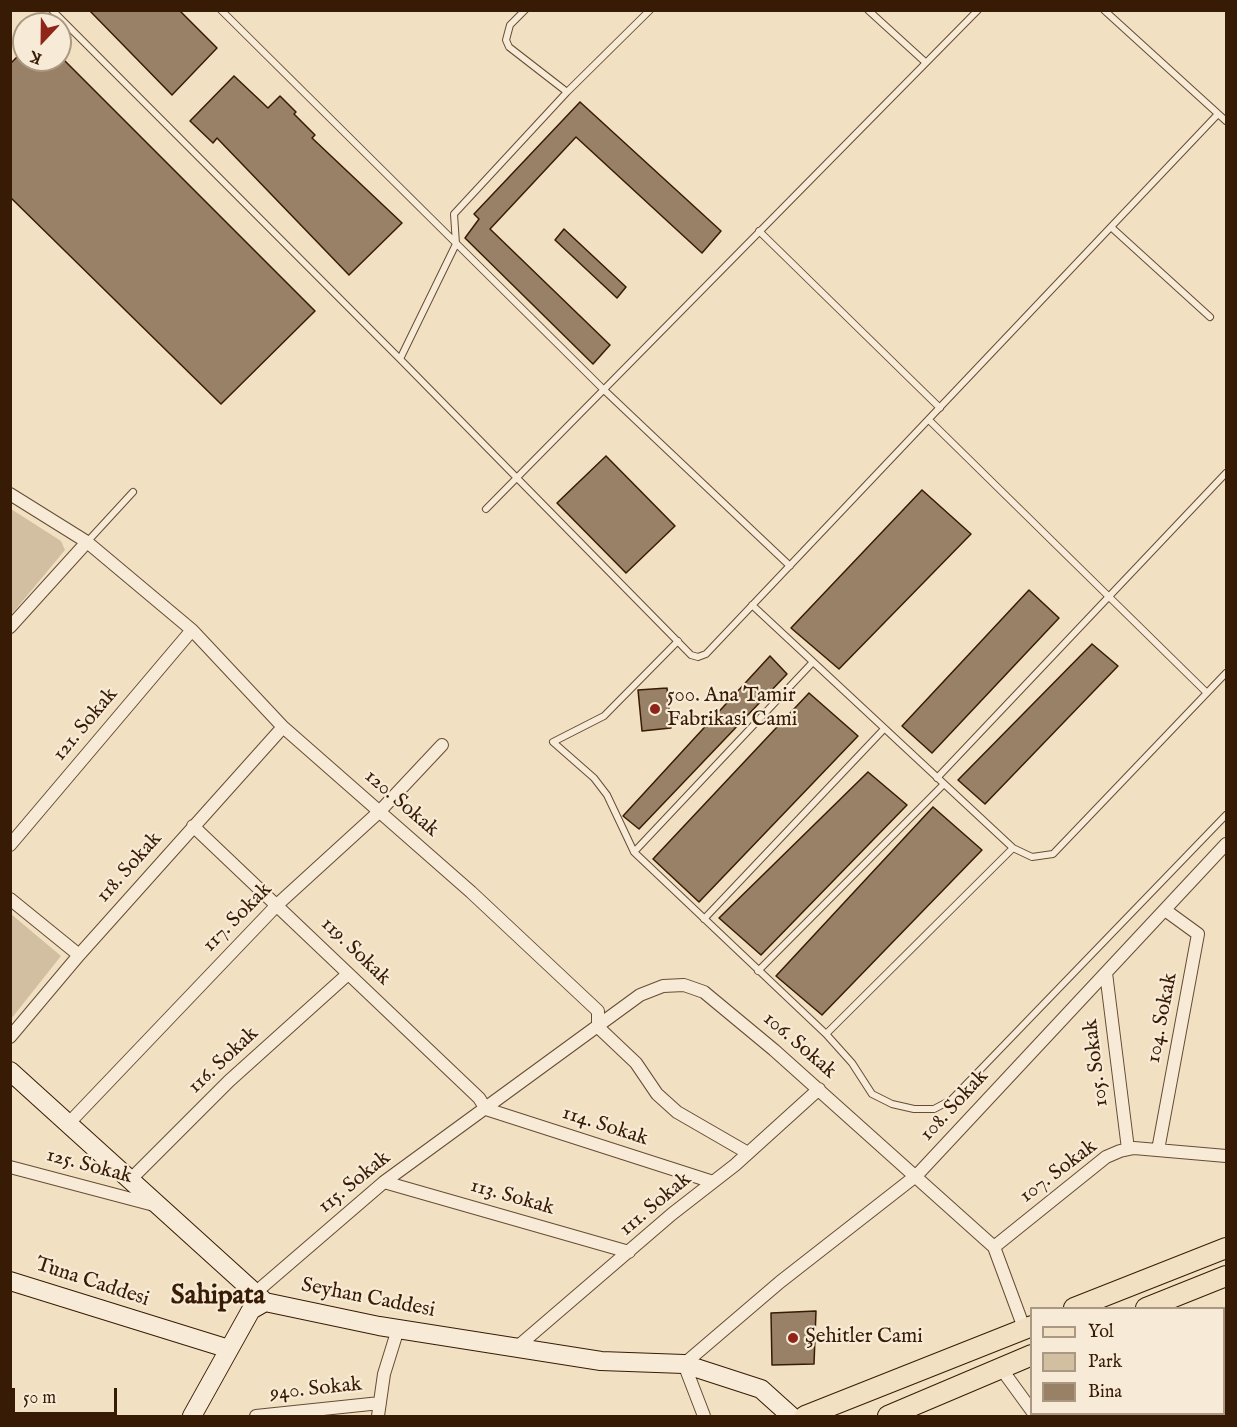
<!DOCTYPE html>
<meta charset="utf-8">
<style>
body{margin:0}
#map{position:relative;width:1237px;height:1427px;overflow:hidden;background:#f2e0c2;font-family:"IM FELL English",serif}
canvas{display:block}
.frame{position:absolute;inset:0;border:12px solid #381b04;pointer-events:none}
.legend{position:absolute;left:1030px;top:1307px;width:195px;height:108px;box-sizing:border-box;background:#f7ebd7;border:2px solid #ab9883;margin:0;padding:8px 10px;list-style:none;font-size:18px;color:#381b04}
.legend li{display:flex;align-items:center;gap:12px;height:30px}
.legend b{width:30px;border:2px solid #ab9883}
.north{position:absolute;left:12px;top:12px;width:60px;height:60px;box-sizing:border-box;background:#f7ebd7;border:2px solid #ab9883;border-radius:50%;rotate:202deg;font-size:16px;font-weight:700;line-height:24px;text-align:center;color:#381b04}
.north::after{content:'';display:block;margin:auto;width:21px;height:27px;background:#8f2418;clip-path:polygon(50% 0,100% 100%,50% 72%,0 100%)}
.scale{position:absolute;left:12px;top:1388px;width:105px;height:27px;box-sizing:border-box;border:3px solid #381b04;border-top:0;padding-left:8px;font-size:18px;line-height:21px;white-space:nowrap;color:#381b04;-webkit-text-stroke:4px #f7ebd7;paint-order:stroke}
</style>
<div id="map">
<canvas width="1237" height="1427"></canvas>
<div class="frame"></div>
<ul class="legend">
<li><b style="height:8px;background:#f2e0c2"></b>Yol</li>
<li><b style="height:16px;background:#d2bfa2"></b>Park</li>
<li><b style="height:16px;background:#998167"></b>Bina</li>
</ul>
<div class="north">K</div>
<div class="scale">50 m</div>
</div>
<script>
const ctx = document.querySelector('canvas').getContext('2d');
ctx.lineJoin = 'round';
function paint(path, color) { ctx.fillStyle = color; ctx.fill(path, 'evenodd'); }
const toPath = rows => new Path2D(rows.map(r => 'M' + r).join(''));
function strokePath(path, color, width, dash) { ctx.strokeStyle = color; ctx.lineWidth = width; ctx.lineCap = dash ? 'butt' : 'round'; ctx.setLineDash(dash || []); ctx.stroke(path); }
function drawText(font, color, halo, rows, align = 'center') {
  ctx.font = font + ' "IM FELL English",serif'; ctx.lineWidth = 4.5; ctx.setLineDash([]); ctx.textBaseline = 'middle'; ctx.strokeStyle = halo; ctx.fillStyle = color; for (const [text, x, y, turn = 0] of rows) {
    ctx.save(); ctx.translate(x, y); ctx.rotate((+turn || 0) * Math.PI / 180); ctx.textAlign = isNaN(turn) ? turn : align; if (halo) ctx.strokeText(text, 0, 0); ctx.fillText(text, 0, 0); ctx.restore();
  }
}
paint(toPath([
 [11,509,61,541,65,550,11,615],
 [11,914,61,956,11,1019]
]), '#d2bfa2');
const building = toPath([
 [89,10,179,10,217,48,172,95,89,10],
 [24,50,24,60,64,60,315,311,221,404,10,197,10,64,24,50],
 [234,76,268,108,280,96,296,112,294,114,315,135,312,138,402,223,349,275,217,138,213,143,190,121,234,76],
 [580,102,721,231,702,253,576,137,490,229,610,345,593,364,465,238,479,219,474,214,580,102],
 [564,229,626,287,617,298,555,240,564,229],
 [606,456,675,526,626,573,557,503,606,456],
 [922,490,971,534,839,669,791,628,922,490],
 [1029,590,1059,618,932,753,902,726,1029,590],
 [1092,644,1118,666,985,804,958,780,1092,644],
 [770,656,787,674,639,829,623,816,770,656],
 [667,688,671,728,642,731,638,690,667,688],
 [809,693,858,736,699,902,653,859,809,693],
 [868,772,907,805,761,955,719,918,868,772],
 [933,807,982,850,822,1015,776,976,933,807],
 [816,1311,814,1364,772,1365,771,1313,816,1311]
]);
paint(building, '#998167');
strokePath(building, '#381b04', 1.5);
const service = toPath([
 [52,10,400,359],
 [221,10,603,389,790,566],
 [525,10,510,25,506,40,509,47,567,92],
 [650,10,567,92,454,214,456,244,400,359,691,655,698,657,706,654,1218,114],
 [868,10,924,61],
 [1104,10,1226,121],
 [1111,227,1210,317],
 [759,231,940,408],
 [929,420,1207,693],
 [486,509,978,10],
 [87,542,133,492],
 [678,641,604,716,553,742,594,778,607,795,634,852,826,1034,1013,848,752,605],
 [937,778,1226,473],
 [1013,848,1032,857,1053,854,1226,673],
 [634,852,813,662],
 [704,919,884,729],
 [758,971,944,784],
 [826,1034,852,1063,872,1094,892,1104,914,1109,934,1109,951,1100,1226,815]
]);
const minor = toPath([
 [10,494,87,542,192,630,283,727,471,892,598,1011,598,1027,636,1063,657,1094,677,1112,748,1153],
 [10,627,87,542],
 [193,826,479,1098,486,1109],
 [10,845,192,630],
 [10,899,79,955],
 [1106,973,1128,1149],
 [10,1037,79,955,283,727],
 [486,1109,713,1182],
 [68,1124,278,904,380,811,442,745],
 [1158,1150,1198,934,1165,910],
 [10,1167,154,1205],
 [130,1180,229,1081,348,974],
 [384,1182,629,1252],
 [994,1247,1106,1157,1120,1151,1134,1148,1226,1156],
 [255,1293,384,1182,640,995,663,986,684,985,704,992,774,1050,994,1247,1024,1328],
 [516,1348,672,1214,735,1165,819,1089],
 [1000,1367,1032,1411],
 [256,1416,380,1403],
 [378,1416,384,1374,398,1329],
 [704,1416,684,1364,780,1282,917,1175,1226,844]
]);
const secondary = toPath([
 [10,1071,265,1302,379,1326,601,1361,684,1364,761,1389,791,1416],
 [10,1281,229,1349],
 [192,1416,251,1310,265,1302]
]);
const primary = toPath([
 [1074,1308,1226,1248],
 [1146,1308,1226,1276],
 [805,1416,1032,1326],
 [888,1416,1032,1355]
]);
strokePath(service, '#664c34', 8);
strokePath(minor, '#664c34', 14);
strokePath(secondary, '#381b04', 20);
strokePath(primary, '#381b04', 22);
strokePath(service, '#f7ebd7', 6);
strokePath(minor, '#f7ebd7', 12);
strokePath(secondary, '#f7ebd7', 18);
strokePath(primary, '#f2e0c2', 20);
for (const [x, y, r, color] of [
 [655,709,6,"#8f2418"],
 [793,1338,6,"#8f2418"]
]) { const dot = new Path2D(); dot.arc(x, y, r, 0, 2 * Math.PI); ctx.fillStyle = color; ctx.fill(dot); strokePath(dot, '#f7ebd7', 2); }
drawText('21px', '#381b04', '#f7ebd7', [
 ["500. Ana Tamir",667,697],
 ["Fabrikasi Cami",667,721],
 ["Şehitler Cami",805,1338]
], 'left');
drawText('21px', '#381b04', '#f7ebd7', [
 ["121. Sokak",86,725,-50],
 ["120. Sokak",401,804,41],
 ["118. Sokak",130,868,-48],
 ["117. Sokak",238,918,-45],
 ["119. Sokak",355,952,44],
 ["104. Sokak",1163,1018,-79],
 ["106. Sokak",799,1046,41],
 ["116. Sokak",224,1061,-43],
 ["105. Sokak",1097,1063,-97],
 ["108. Sokak",955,1106,-47],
 ["114. Sokak",605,1127,18],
 ["125. Sokak",89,1167,15],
 ["107. Sokak",1059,1172,-37],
 ["115. Sokak",355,1183,-39],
 ["113. Sokak",512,1198,16],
 ["111. Sokak",656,1205,-40],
 ["Tuna Caddesi",92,1283,18],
 ["Seyhan Caddesi",368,1299,11],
 ["940. Sokak",316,1390,-6]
]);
drawText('bold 27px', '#381b04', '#f7ebd7', [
 ["Sahipata",218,1297]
]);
</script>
